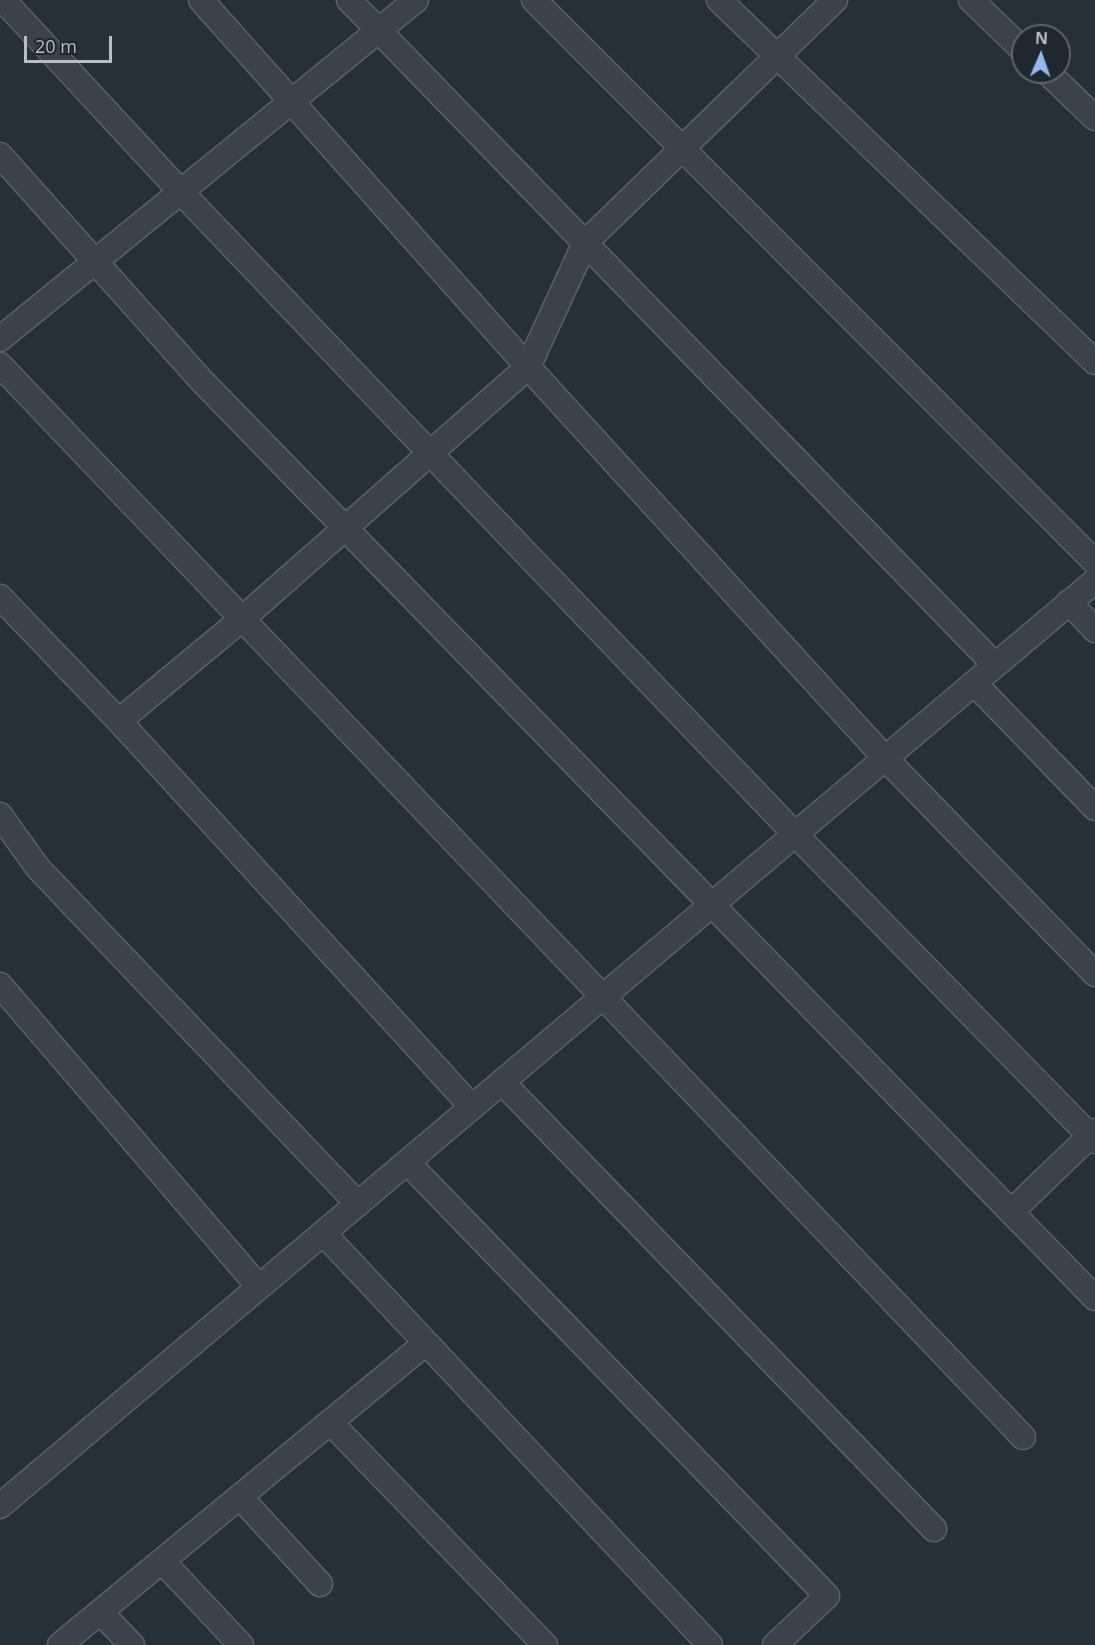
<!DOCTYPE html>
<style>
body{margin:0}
#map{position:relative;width:1095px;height:1645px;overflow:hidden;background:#26303b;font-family:"Open Sans",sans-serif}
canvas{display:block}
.north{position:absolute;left:1011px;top:24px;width:60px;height:60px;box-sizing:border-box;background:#1f2730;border:2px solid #5b636c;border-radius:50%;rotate:2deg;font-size:16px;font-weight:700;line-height:24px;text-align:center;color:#b6bdc7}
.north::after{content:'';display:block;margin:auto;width:21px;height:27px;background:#94baed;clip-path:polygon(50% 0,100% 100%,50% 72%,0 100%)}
.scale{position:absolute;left:24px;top:36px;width:88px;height:27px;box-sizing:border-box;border:3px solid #b6bdc7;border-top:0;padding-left:8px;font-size:18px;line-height:21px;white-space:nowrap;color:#b6bdc7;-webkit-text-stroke:4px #1f2730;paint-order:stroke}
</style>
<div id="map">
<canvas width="1095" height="1645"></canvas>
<div class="north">N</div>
<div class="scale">20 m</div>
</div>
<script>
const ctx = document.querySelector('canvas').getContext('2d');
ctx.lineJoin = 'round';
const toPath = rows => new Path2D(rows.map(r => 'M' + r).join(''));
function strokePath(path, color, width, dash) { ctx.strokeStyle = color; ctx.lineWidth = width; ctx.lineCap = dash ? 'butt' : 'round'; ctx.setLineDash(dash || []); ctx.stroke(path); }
const street = toPath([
 [3,0,181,192,430,453,795,834,1095,1141],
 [201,0,528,367,885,758,1095,974],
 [349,0,995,665],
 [534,0,1095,562],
 [719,0,1095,362],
 [971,0,1023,50],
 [1047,72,1095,118],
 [0,155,201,380,1095,1298],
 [0,339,416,0],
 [0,365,1023,1437],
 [0,597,119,721,472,1107],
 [1069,602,1095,630],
 [974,683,1095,808],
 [119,721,242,619,528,367,585,243,835,0],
 [0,815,38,868,358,1204],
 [0,985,259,1287],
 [502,1082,934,1529],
 [407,1162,827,1596,775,1645],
 [1011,1212,1095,1131],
 [323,1233,710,1645],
 [330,1422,545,1645],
 [240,1497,320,1584],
 [0,1506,1095,581],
 [162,1561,241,1645],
 [100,1612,132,1645],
 [60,1645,426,1343]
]);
strokePath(street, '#586069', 27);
strokePath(street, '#3a424b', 24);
</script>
